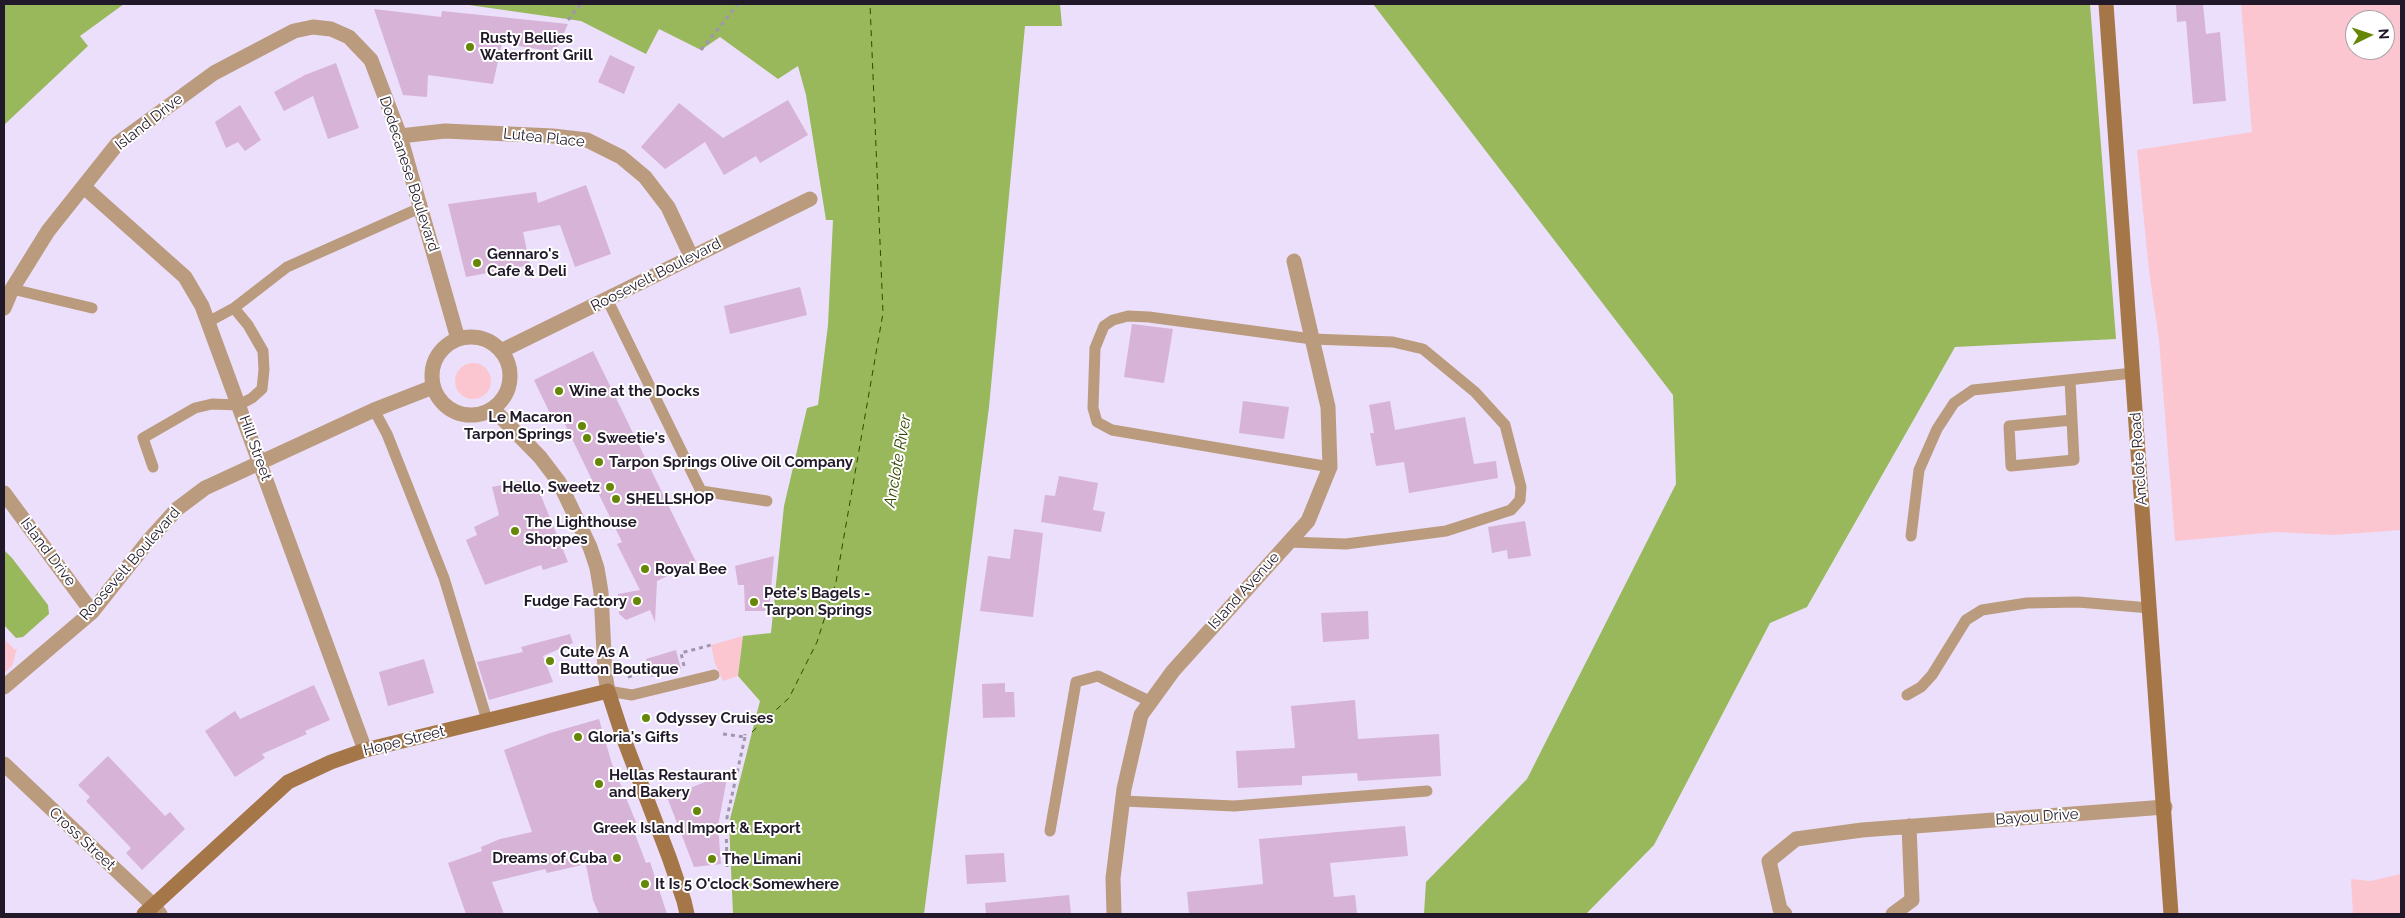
<!DOCTYPE html>
<style>
body{margin:0}
#map{position:relative;width:2405px;height:918px;overflow:hidden;background:#ebdffb;font-family:Raleway,sans-serif}
canvas{display:block}
.frame{position:absolute;inset:0;border:5px solid #211929;pointer-events:none}
.north{position:absolute;left:2345px;top:10px;width:50px;height:50px;box-sizing:border-box;background:#fff;border:1px solid #a6a3a9;border-radius:50%;rotate:86deg;font-size:14px;font-weight:700;line-height:20px;text-align:center;color:#211929}
.north::after{content:'';display:block;margin:auto;width:18px;height:22px;background:#668705;clip-path:polygon(50% 0,100% 100%,50% 72%,0 100%)}
</style>
<div id="map">
<canvas width="2405" height="918"></canvas>
<div class="frame"></div>
<div class="north">N</div>
</div>
<script>
const ctx = document.querySelector('canvas').getContext('2d');
ctx.lineJoin = 'round';
function paint(path, color) { ctx.fillStyle = color; ctx.fill(path, 'evenodd'); }
const toPath = rows => new Path2D(rows.map(r => 'M' + r).join(''));
function strokePath(path, color, width, dash) { ctx.strokeStyle = color; ctx.lineWidth = width; ctx.lineCap = dash ? 'butt' : 'round'; ctx.setLineDash(dash || []); ctx.stroke(path); }
function drawText(font, color, halo, rows, align = 'center') {
  ctx.font = font + ' Raleway,sans-serif'; ctx.lineWidth = 4; ctx.setLineDash([]); ctx.textBaseline = 'middle'; ctx.strokeStyle = halo; ctx.fillStyle = color; for (const [text, x, y, turn = 0] of rows) {
    ctx.save(); ctx.translate(x, y); ctx.rotate((+turn || 0) * Math.PI / 180); ctx.textAlign = isNaN(turn) ? turn : align; if (halo) ctx.strokeText(text, 0, 0); ctx.fillText(text, 0, 0); ctx.restore();
  }
}
paint(toPath([
 [2241,4,2401,4,2401,530,2333,535,2277,532,2175,541,2159,340,2149,271,2137,150,2252,132],
 [2355,20,2385,20,2385,50,2355,50],
 '455 381a18 18 0 1 1 36 0a18 18 0 1 1-36 0Z',
 [743,636,738,676,723,681,715,663,711,645],
 [4,639,15,650,17,648,12,666,4,673],
 [2401,874,2401,914,2353,914,2351,879,2370,881]
]), '#fcc6d1');
paint(toPath([
 [4,4,124,4,80,36,88,46,4,125],
 [462,4,1060,4,1062,26,1025,26,989,407,924,914,733,914,729,823,760,701,738,676,743,636,771,633,784,506,807,408,818,405,828,325,833,220,826,220,806,95,798,66,778,79,720,37,701,50,659,29,646,54,581,21],
 [1373,4,2090,4,2116,339,1955,347,1807,607,1770,623,1654,845,1586,914,1424,914,1426,882,1527,779,1676,484,1673,395],
 [4,550,12,558,48,605,49,614,23,637,16,638,4,625]
]), '#98b85b');
strokePath(toPath([
 [752,732,789,698,817,642,836,582,883,313,870,4]
]), '#354800', 1, [6, 5]);
paint(toPath([
 [2176,4,2203,4,2206,34,2220,32,2226,101,2193,104,2186,21,2177,22],
 [374,9,441,17,442,11,568,24,555,52,502,43,493,84,428,75,427,97,403,95],
 [610,55,635,67,624,94,598,82],
 [336,63,359,128,328,139,313,96,284,111,274,92,305,75],
 [788,100,808,135,760,163,756,156,724,175,705,142,665,169,641,147,679,103,723,138],
 [240,105,261,140,245,151,238,142,226,148,215,122],
 [586,185,611,254,575,267,560,225,523,232,530,265,466,277,448,204,536,192,538,203],
 [800,287,807,315,730,334,724,306],
 [1132,324,1173,329,1164,383,1124,377],
 [593,351,696,562,657,581,655,622,650,610,626,620,619,614,618,594,640,590,617,544,622,542,562,418,554,422,534,380],
 [1243,401,1289,407,1284,439,1239,433],
 [1390,401,1395,430,1465,417,1474,464,1496,461,1498,478,1409,493,1404,462,1376,466,1370,433,1374,433,1369,405],
 [1059,476,1098,483,1093,510,1105,512,1101,532,1041,522,1045,495,1055,496],
 [530,479,541,496,568,562,543,570,541,565,485,585,466,540,477,535,474,527,499,515,492,487],
 [1525,521,1531,556,1508,559,1507,550,1492,553,1488,527],
 [1014,529,1043,533,1033,617,980,611,988,556,1010,559],
 [774,556,769,611,745,611,744,585,738,585,735,566],
 [1368,611,1369,639,1323,642,1321,613],
 [570,634,573,643,543,656,553,682,489,700,477,662,523,652,521,647],
 [676,650,681,669,651,677,646,659],
 [424,659,434,693,388,706,379,672],
 [1005,683,1005,692,1014,692,1015,717,983,718,982,684],
 [314,685,330,720,305,731,307,734,262,754,265,758,235,777,205,731,235,711,240,719],
 [1355,700,1358,739,1439,734,1441,776,1358,781,1357,773,1302,776,1302,785,1238,788,1236,751,1295,748,1291,706],
 [599,719,612,764,638,827,633,829,646,863,650,862,667,914,599,914,593,900,586,865,582,865,547,873,545,869,492,882,504,914,466,914,448,863,482,851,481,847,500,839,532,832,504,750,550,733],
 [108,756,165,816,170,812,185,829,142,870,126,853,131,848,86,801,90,797,78,785],
 [728,773,718,826,721,864,694,867,667,797],
 [1405,826,1408,856,1330,863,1334,897,1355,895,1357,914,1189,914,1187,892,1263,884,1259,839],
 [1004,853,1006,882,967,884,965,855],
 [1069,895,1071,914,986,914,985,903]
]), '#d7b3d8');
strokePath(toPath([
 [568,20,581,4],
 [701,50,738,4],
 [684,666,681,653,711,645],
 [628,677,646,672,648,676],
 [723,734,745,737,745,734],
 [727,867,726,822,745,737]
]), '#a096ad', 3, [4, 4]);
strokePath(toPath([
 [12,289,92,308],
 [607,299,701,491,767,501],
 [208,322,234,308,287,267,422,207],
 [2070,380,2074,460,2011,466,2009,426,2072,420],
 [374,410,387,434,444,578,487,720],
 [153,467,143,438,195,408,212,404,239,405,252,398,262,389,264,370,263,351,248,325,234,308],
 [1911,536,1919,470,1937,429,1954,403,1973,390,2133,373],
 [1288,542,1346,544,1446,531,1511,510,1520,500,1521,487,1505,425,1475,392,1423,349,1393,342,1312,339,1149,317,1128,316,1113,320,1104,326,1095,348,1093,408,1097,422,1112,430,1330,467],
 [608,691,632,695,714,675],
 [1907,695,1921,687,1932,675,1966,620,1982,610,2027,603,2078,602,2150,608],
 [1123,801,1234,806,1427,791],
 [1050,831,1076,682,1098,676,1151,702]
]), '#bb9b7d', 11);
strokePath(toPath([
 [400,136,445,131,553,136,587,140,621,157,645,177,668,207,691,256],
 [84,187,185,277,202,306,365,750],
 [4,308,12,289,48,231,118,143,214,73,294,31,313,27,331,29,349,37,371,60,400,136,458,339],
 '432 376a39 39 0 1 1 78 0a39 39 0 1 1-78 0Z',
 [501,351,810,199],
 [493,409,540,457,559,482,590,547,597,568,601,592,605,674,608,691],
 [4,493,92,612],
 [4,687,92,612,149,540,177,509,205,488,374,410,433,387],
 [4,764,153,905,160,914],
 [1114,914,1113,878,1124,789,1141,715,1173,671,1308,521,1330,467,1328,407,1294,261],
 [1785,914,1780,909,1769,861,1796,839,1862,830,2165,807],
 [1893,914,1912,900,1909,826]
]), '#bb9b7d', 15);
strokePath(toPath([
 [2106,4,2171,914],
 [144,914,288,782,331,762,365,750,608,691,623,737,669,857,684,901,687,914]
]), '#a57648', 15);
for (const [x, y, r, color] of [
 [470,47,5,"#668705"],
 [477,263,5,"#668705"],
 [559,391,5,"#668705"],
 [582,426,5,"#668705"],
 [587,438,5,"#668705"],
 [599,462,5,"#668705"],
 [610,487,5,"#668705"],
 [616,499,5,"#668705"],
 [515,531,5,"#668705"],
 [645,569,5,"#668705"],
 [637,601,5,"#668705"],
 [754,602,5,"#668705"],
 [550,661,5,"#668705"],
 [646,718,5,"#668705"],
 [578,737,5,"#668705"],
 [599,784,5,"#668705"],
 [697,811,5,"#668705"],
 [617,858,5,"#668705"],
 [712,859,5,"#668705"],
 [645,884,5,"#668705"]
]) { const dot = new Path2D(); dot.arc(x, y, r, 0, 2 * Math.PI); ctx.fillStyle = color; ctx.fill(dot); strokePath(dot, '#fff', 2); }
drawText('bold 15px', '#211929', '#fff', [
 ["Rusty Bellies",480,38],
 ["Waterfront Grill",480,55],
 ["Gennaro's",487,254],
 ["Cafe & Deli",487,271],
 ["Wine at the Docks",569,391],
 ["Le Macaron",572,417,"right"],
 ["Tarpon Springs",572,434,"right"],
 ["Sweetie's",597,438],
 ["Tarpon Springs Olive Oil Company",609,462],
 ["Hello, Sweetz",600,487,"right"],
 ["SHELLSHOP",626,499],
 ["The Lighthouse",525,522],
 ["Shoppes",525,539],
 ["Royal Bee",655,569],
 ["Pete's Bagels -",764,593],
 ["Tarpon Springs",764,610],
 ["Fudge Factory",627,601,"right"],
 ["Cute As A",560,652],
 ["Button Boutique",560,669],
 ["Odyssey Cruises",656,718],
 ["Gloria's Gifts",588,737],
 ["Hellas Restaurant",609,775],
 ["and Bakery",609,792],
 ["Greek Island Import & Export",697,828,"center"],
 ["Dreams of Cuba",607,858,"right"],
 ["The Limani",722,859],
 ["It Is 5 O'clock Somewhere",655,884]
], 'left');
drawText('15px', '#211929', '#fff', [
 ["Island Drive",149,122,-38],
 ["Lutea Place",544,138,6],
 ["Dodecanese Boulevard",409,174,72],
 ["Roosevelt Boulevard",656,275,-27],
 ["Hill Street",255,448,70],
 ["Anclote Road",2139,459,-94],
 ["Island Drive",48,552,53],
 ["Roosevelt Boulevard",130,564,-49],
 ["Island Avenue",1244,591,-48],
 ["Hope Street",404,741,-14],
 ["Bayou Drive",2037,817,-4],
 ["Cross Street",82,839,43]
]);
drawText('italic 16px', '#354800', '#fff', [
 ["Anclote River",898,461,-80]
]);
</script>
